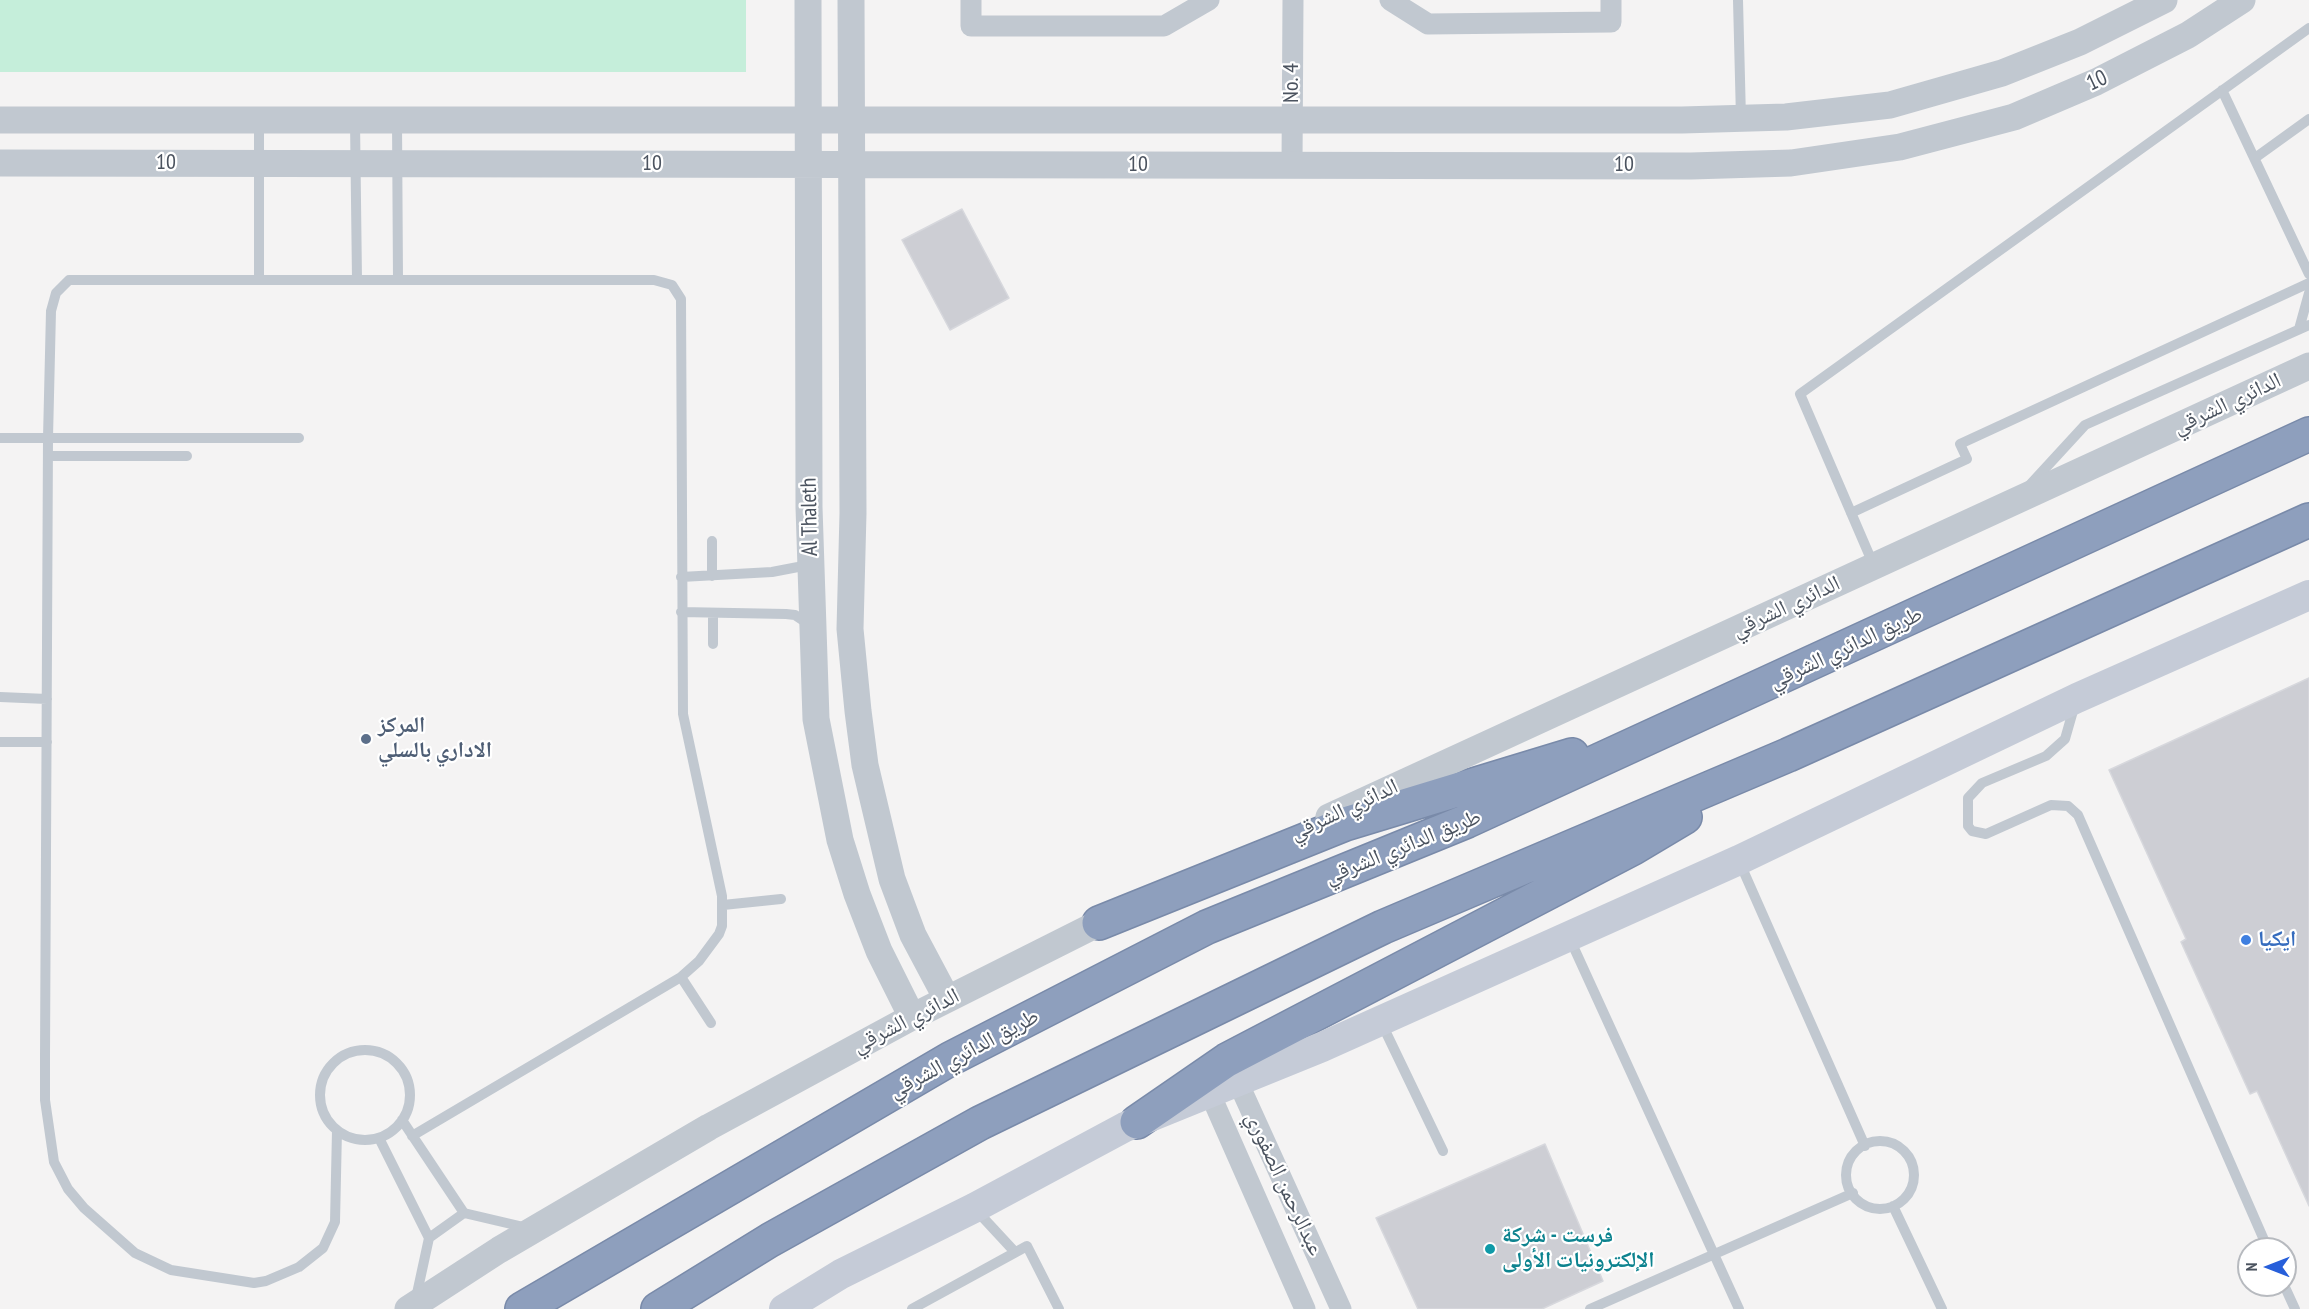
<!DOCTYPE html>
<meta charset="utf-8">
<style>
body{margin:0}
#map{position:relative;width:2309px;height:1309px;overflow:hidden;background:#f4f3f3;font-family:"PT Sans Narrow",sans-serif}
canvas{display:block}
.north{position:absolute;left:2237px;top:1237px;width:60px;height:60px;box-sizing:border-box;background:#fff;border:2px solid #b7babf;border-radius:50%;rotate:270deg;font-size:16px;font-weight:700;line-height:24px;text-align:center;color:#4b535f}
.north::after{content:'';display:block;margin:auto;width:21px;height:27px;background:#275fda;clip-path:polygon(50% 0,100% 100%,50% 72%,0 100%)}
</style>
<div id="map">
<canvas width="2309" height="1309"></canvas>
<div class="north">N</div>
</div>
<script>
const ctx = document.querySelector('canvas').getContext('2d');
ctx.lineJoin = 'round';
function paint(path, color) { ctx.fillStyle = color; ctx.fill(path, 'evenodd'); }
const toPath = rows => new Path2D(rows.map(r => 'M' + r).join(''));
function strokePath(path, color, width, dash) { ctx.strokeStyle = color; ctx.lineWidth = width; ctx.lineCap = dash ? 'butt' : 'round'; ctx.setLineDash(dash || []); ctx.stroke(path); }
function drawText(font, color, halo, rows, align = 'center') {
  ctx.font = font + ' "PT Sans Narrow","Noto Naskh Arabic",sans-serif'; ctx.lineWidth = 4.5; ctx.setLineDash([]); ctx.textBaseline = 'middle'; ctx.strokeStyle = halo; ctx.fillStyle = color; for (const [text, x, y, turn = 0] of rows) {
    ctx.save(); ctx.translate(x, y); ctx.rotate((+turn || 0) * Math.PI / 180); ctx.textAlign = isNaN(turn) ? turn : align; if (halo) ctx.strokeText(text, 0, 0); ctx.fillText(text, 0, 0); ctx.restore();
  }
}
paint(toPath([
 [0,0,746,0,746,72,0,72]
]), '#c5eeda');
const building = toPath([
 [962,209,1009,298,950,330,902,240,962,209],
 [2309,678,2309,1206,2257,1091,2250,1094,2181,942,2186,939,2109,770,2309,678],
 [1545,1144,1603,1281,1542,1309,1418,1309,1376,1218,1545,1144]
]);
paint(building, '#cdced4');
strokePath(building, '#d7d8dd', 1.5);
const motorway = toPath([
 [1099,923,1345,824,1572,755],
 [1137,1122,1227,1060,1633,848,1685,817],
 [522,1309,950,1059,1207,927,1467,821,2309,434],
 [658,1309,770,1240,980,1123,1383,927,1788,755,2309,520]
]);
strokePath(motorway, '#798aa9', 36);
strokePath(toPath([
 [1738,0,1741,118],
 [2222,90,2309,274],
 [355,121,357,280],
 [397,121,398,280],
 [2255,158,2309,119],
 [259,279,259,121],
 [2299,329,2309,293],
 [0,438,299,438],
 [48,456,187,456],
 [2028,487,2085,425,2309,325],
 [1851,513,1967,459,1960,444,2309,283],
 [712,541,712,576],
 [1874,566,1800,394,2309,28],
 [681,577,772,572,798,567,811,561],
 [681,612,786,614,795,615,810,625],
 [713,613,713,644],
 [0,697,47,699],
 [2075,704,2065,739,2046,756,1982,783,1968,798,1968,826,1972,831,1986,834,2051,805,2068,806,2078,815,2268,1249],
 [0,742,47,742],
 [1739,861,1865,1146],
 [723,905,781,899],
 [1569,937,1739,1309],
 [681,977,711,1023],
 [1381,1022,1443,1151],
 '320 1095a45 45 0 1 1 90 0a45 45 0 1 1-90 0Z',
 [402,1120,464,1213],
 [337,1130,335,1222,323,1248,299,1267,266,1281,254,1283,171,1270,135,1253,84,1208,68,1189,54,1162,45,1100,45,1058,48,438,51,311,56,293,69,280,654,280,672,285,681,299,683,714,722,896,722,926,719,934,699,961,681,977,412,1136],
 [379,1138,429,1238],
 '1846 1175a34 34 0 1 1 68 0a34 34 0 1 1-68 0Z',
 [1893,1206,1942,1309],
 [976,1210,1014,1251],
 [2284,1285,2295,1309],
 [416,1298,429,1238,464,1213,528,1228],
 [912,1309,1027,1246,1059,1309],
 [1590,1309,1853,1193]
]), '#c1c8d0', 10);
strokePath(toPath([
 [971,0,971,26,1164,26,1209,0],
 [1390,0,1428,24,1611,22,1611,0],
 [1292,165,1293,0],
 [1232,1069,1341,1309],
 [1204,1080,1305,1309]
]), '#c1c8d0', 21);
strokePath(toPath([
 [808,0,809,507,816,719,840,840,857,894,879,951,912,1017],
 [851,0,853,513,850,629,858,711,865,765,892,879,913,935,947,999],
 [0,120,1682,120,1786,117,1890,105,2002,73,2080,42,2164,0],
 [0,163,1691,166,1791,163,1900,147,2014,117,2096,82,2188,35,2242,0],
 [1329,817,2309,366],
 [408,1309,499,1250,709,1127,912,1017,1117,914]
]), '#c1c8d0', 27);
strokePath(toPath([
 [784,1309,841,1274,974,1208,1125,1127,1322,1047,1739,860,2077,698,2309,595]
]), '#c5cbd7', 30);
strokePath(motorway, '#8e9fbd', 33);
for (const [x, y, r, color] of [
 [366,739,6,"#5c6f8a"],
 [2246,940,6,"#3f7fe0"],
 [1490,1249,6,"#0f9aa8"]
]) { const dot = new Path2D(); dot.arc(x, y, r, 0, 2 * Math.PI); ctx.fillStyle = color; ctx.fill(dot); strokePath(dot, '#fff', 2); }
drawText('22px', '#4b535f', '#fff', [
 ["10",2097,81,-25],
 ["No. 4",1292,83,-90],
 ["10",166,163],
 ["10",652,164],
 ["10",1138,165],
 ["10",1624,165],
 ["الدائري الشرقي",2227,404,-25],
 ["Al Thaleth",810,517,-91],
 ["الدائري الشرقي",1786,607,-25],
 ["طريق الدائري الشرقي",1846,648,-25],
 ["الدائري الشرقي",1344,810,-25],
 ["طريق الدائري الشرقي",1403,847,-22],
 ["الدائري الشرقي",906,1021,-27],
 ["طريق الدائري الشرقي",964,1054,-28],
 ["عبدالرحمن الصفوري",1284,1184,65]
]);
drawText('bold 22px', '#4e5e75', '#fff', [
 ["المركز",378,726],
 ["الاداري بالسلي",378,751]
], 'left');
drawText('bold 22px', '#366cbe', '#fff', [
 ["ايكيا",2258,940]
], 'left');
drawText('bold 22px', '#0d838f', '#fff', [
 ["فرست - شركة",1502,1236],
 ["الإلكترونيات الأولى",1502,1261]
], 'left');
</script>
